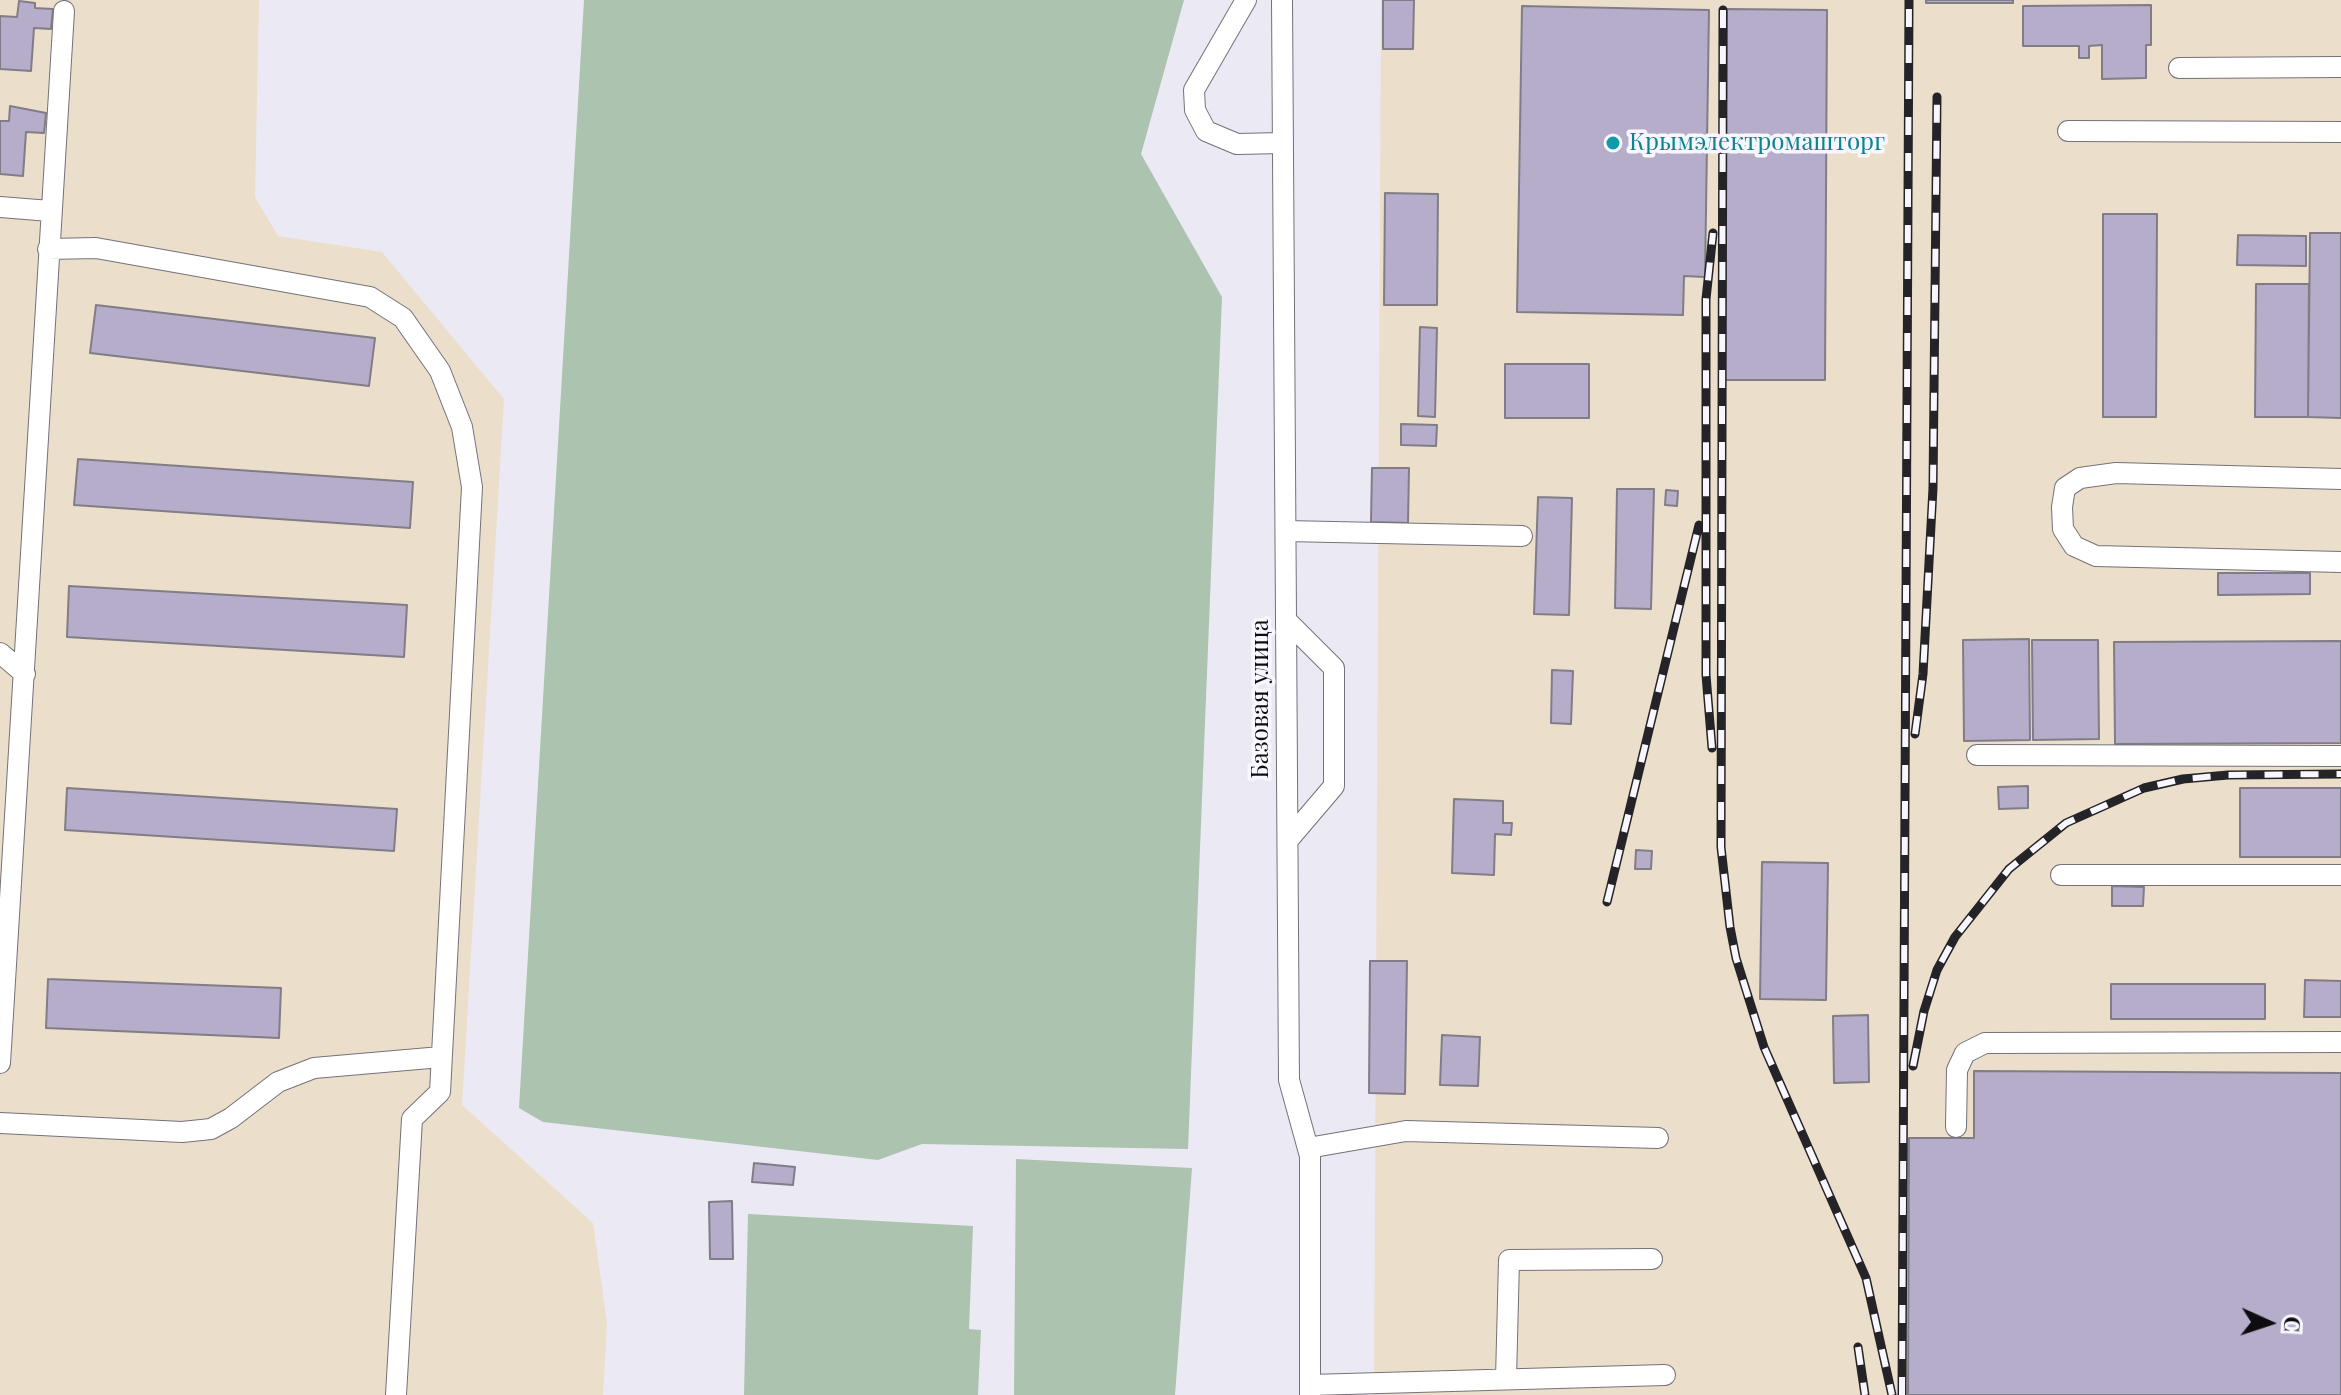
<!DOCTYPE html>
<meta charset="utf-8">
<style>
body{margin:0}
#map{position:relative;width:2341px;height:1395px;overflow:hidden;background:#ebe9f3;font-family:"Playfair Display",serif}
canvas{display:block}
.north{position:absolute;left:2229px;top:1283px;width:80px;height:80px;-webkit-text-stroke:6px #f8f6fe;paint-order:stroke;rotate:93deg;font-size:22px;font-weight:700;line-height:32px;text-align:center;color:#0d0d10}
.north::after{content:'';display:block;margin:auto;width:28px;height:36px;background:#0d0d10;clip-path:polygon(50% 0,100% 100%,50% 72%,0 100%)}
</style>
<div id="map">
<canvas width="2341" height="1395"></canvas>
<div class="north">С</div>
</div>
<script>
const ctx = document.querySelector('canvas').getContext('2d');
ctx.lineJoin = 'round';
function paint(path, color) { ctx.fillStyle = color; ctx.fill(path, 'evenodd'); }
const toPath = rows => new Path2D(rows.map(r => 'M' + r).join(''));
function strokePath(path, color, width, dash) { ctx.strokeStyle = color; ctx.lineWidth = width; ctx.lineCap = dash ? 'butt' : 'round'; ctx.setLineDash(dash || []); ctx.stroke(path); }
function drawText(font, color, halo, rows, align = 'center') {
  ctx.font = font + ' "Playfair Display",serif'; ctx.lineWidth = 7; ctx.setLineDash([]); ctx.textBaseline = 'middle'; ctx.strokeStyle = halo; ctx.fillStyle = color; for (const [text, x, y, turn = 0] of rows) {
    ctx.save(); ctx.translate(x, y); ctx.rotate((+turn || 0) * Math.PI / 180); ctx.textAlign = isNaN(turn) ? turn : align; if (halo) ctx.strokeText(text, 0, 0); ctx.fillText(text, 0, 0); ctx.restore();
  }
}
paint(toPath([
 [0,0,259,0,255,197,278,236,382,252,504,399,462,1105,593,1223,607,1323,603,1395,0,1395],
 [1381,0,2341,0,2341,1395,1374,1395]
]), '#ebdfcb');
paint(toPath([
 [584,0,1184,0,1141,154,1222,297,1188,1149,922,1144,878,1160,543,1122,519,1108],
 [1016,1159,1192,1168,1175,1395,1014,1395],
 [748,1214,973,1226,969,1329,981,1330,978,1395,744,1395]
]), '#abc3af');
const building = toPath([
 [1383,0,1414,0,1413,49,1383,49,1383,0],
 [1926,0,2013,0,2013,3,1926,3,1926,0],
 [19,1,35,3,35,8,53,9,51,29,34,28,31,71,0,69,0,16,17,17,19,1],
 [2151,5,2151,45,2146,45,2146,78,2102,79,2102,45,2089,46,2089,58,2079,58,2079,46,2023,46,2023,6,2151,5],
 [1522,6,1709,10,1705,277,1684,276,1683,315,1517,312,1522,6],
 [1727,9,1827,10,1825,380,1725,380,1727,9],
 [10,106,46,113,44,133,26,132,23,176,0,174,0,121,9,121,10,106],
 [1385,193,1438,194,1437,305,1384,305,1385,193],
 [2103,214,2157,214,2156,417,2103,417,2103,214],
 [2310,233,2341,233,2341,418,2308,417,2310,233],
 [2238,235,2306,236,2306,266,2237,265,2238,235],
 [2256,284,2309,284,2308,417,2255,417,2256,284],
 [96,305,375,338,369,386,90,353,96,305],
 [1420,327,1437,328,1435,417,1418,416,1420,327],
 [1505,364,1589,364,1589,418,1505,418,1505,364],
 [1401,424,1437,425,1436,446,1401,445,1401,424],
 [78,459,413,482,410,528,74,505,78,459],
 [1372,468,1409,468,1408,523,1371,522,1372,468],
 [1617,489,1654,489,1651,609,1615,608,1617,489],
 [1666,490,1678,491,1677,506,1665,505,1666,490],
 [1538,497,1572,498,1569,615,1534,614,1538,497],
 [2218,573,2310,573,2310,594,2218,595,2218,573],
 [69,586,407,605,404,657,67,637,69,586],
 [2029,639,2030,740,1964,741,1963,640,2029,639],
 [2032,640,2098,640,2099,739,2033,740,2032,640],
 [2341,641,2341,743,2115,744,2114,642,2341,641],
 [1552,670,1573,671,1571,724,1551,723,1552,670],
 [2028,786,2028,808,1999,809,1998,787,2028,786],
 [67,788,397,809,394,851,65,830,67,788],
 [2240,788,2341,788,2341,857,2240,857,2240,788],
 [1454,799,1503,801,1503,823,1512,823,1511,835,1495,834,1494,875,1452,873,1454,799],
 [1636,850,1652,851,1651,869,1635,869,1636,850],
 [1762,862,1828,863,1826,1000,1760,999,1762,862],
 [2112,886,2144,887,2143,906,2112,906,2112,886],
 [1370,961,1407,961,1405,1094,1369,1093,1370,961],
 [48,979,281,988,279,1038,46,1028,48,979],
 [2305,980,2341,981,2341,1017,2304,1017,2305,980],
 [2111,984,2265,984,2265,1019,2111,1019,2111,984],
 [1868,1015,1869,1082,1834,1083,1833,1016,1868,1015],
 [1442,1035,1480,1037,1478,1086,1440,1085,1442,1035],
 [1974,1071,2341,1073,2341,1395,1908,1395,1909,1138,1974,1138,1974,1071],
 [754,1163,795,1167,793,1185,752,1182,754,1163],
 [732,1201,733,1259,710,1259,709,1202,732,1201]
]);
paint(building, '#b5adca');
strokePath(building, '#807d86', 2);
const minor = toPath([
 [1246,0,1194,90,1195,110,1206,131,1237,144,1282,143],
 [1282,0,1289,1080,1310,1156,1310,1395],
 [2179,68,2341,67],
 [2068,131,2341,132],
 [0,207,50,211],
 [48,249,96,248,370,297,403,318,440,371,462,427,472,487,440,1092,412,1119,396,1395],
 [2341,479,2116,473,2080,478,2065,488,2062,507,2063,529,2074,546,2096,556,2341,562],
 [1286,531,1522,536],
 [1287,621,1334,668,1334,786,1288,840],
 [0,653,25,674],
 [1977,755,2341,756],
 [2061,875,2341,875],
 [0,1063,64,11],
 [0,1123,182,1132,211,1129,231,1118,278,1082,314,1068,441,1057],
 [1956,1127,1957,1070,1965,1053,1985,1043,2341,1042],
 [1308,1148,1406,1131,1658,1138],
 [1506,1379,1509,1260,1652,1259],
 [1310,1385,1665,1375]
]);
strokePath(minor, '#74717a', 22);
strokePath(minor, '#fff', 20);
const rail = toPath([
 [1723,10,1721,847,1730,927,1736,958,1764,1047,1866,1278,1892,1395],
 [1915,734,1923,674,1933,488,1937,97],
 [1712,748,1706,675,1706,299,1713,233],
 [1607,902,1699,525],
 [1913,1066,1924,1011,1937,970,1955,937,2009,869,2066,823,2144,788,2183,779,2228,775,2341,774],
 [1858,1347,1865,1395],
 [1902,1395,1909,0]
]);
strokePath(rail, '#242428', 9);
strokePath(rail, '#f8f6fe', 6, [18]);
for (const [x, y, r, color] of [
 [1613,143,8,"#0f9aa8"]
]) { const dot = new Path2D(); dot.arc(x, y, r, 0, 2 * Math.PI); ctx.fillStyle = color; ctx.fill(dot); strokePath(dot, '#f8f6fe', 3); }
drawText('24px', '#0d838f', '#f8f6fe', [
 ["Крымэлектромашторг",1629,143]
], 'left');
drawText('24px', '#0d0d10', '#f8f6fe', [
 ["Базовая улица",1261,699,-90]
]);
</script>
